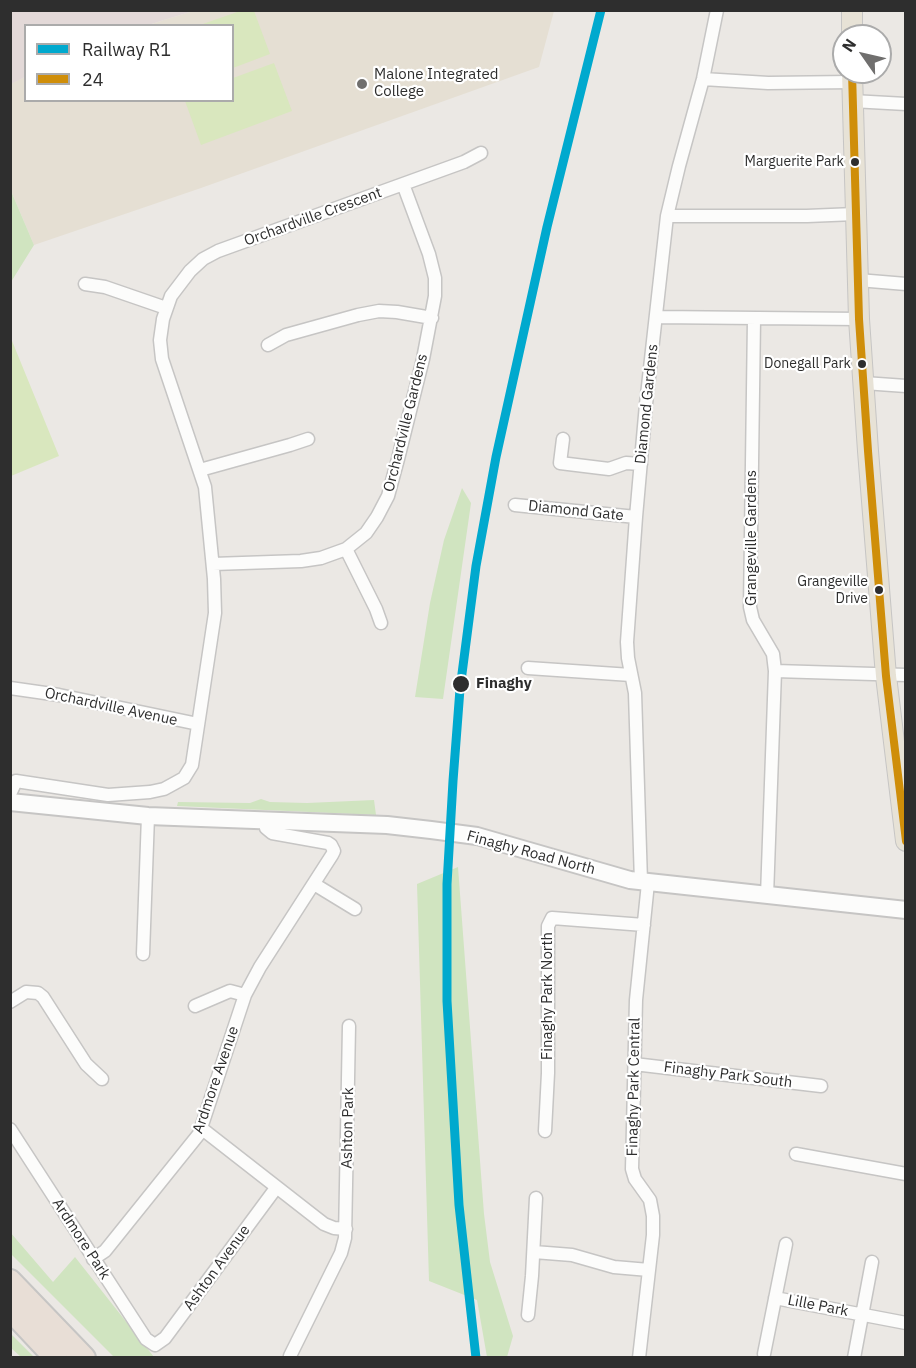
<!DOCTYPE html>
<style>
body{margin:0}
#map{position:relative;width:916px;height:1368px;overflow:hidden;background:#ebe8e4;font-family:"IBM Plex Sans",sans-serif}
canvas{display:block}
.frame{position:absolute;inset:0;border:12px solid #2e2e2e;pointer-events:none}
.legend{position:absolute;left:24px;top:24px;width:210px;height:78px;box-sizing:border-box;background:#fff;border:2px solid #ababab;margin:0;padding:8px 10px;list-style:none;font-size:18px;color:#2e2e2e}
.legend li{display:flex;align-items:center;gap:12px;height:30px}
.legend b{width:30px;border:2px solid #ababab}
.north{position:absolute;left:832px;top:24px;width:60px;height:60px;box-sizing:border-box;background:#fff;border:2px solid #ababab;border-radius:50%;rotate:304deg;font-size:16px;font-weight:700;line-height:24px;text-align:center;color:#2e2e2e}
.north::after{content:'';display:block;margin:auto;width:21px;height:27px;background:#706f6e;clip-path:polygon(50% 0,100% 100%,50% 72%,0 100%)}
</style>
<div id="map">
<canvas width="916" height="1368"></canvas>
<div class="frame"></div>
<ul class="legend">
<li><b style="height:8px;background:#00a9ce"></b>Railway R1</li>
<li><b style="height:8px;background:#cf8e09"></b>24</li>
</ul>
<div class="north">N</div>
</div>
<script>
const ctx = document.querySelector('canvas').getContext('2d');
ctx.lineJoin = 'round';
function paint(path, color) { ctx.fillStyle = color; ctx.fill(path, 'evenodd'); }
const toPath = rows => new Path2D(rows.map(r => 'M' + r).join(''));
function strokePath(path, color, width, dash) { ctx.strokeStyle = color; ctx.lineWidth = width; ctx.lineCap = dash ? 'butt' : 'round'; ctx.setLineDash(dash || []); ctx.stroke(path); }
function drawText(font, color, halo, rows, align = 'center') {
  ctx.font = font + ' "IBM Plex Sans",sans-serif'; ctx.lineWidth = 4.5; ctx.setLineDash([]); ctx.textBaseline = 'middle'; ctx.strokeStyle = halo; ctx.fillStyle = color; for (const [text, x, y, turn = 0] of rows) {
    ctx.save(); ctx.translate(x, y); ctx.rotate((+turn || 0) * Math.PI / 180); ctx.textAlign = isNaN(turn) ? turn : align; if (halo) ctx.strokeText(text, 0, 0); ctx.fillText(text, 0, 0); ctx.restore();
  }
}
paint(toPath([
 [193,11,554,11,539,67,201,188,34,245,11,191,10,84,25,77,26,100,232,100,232,26,148,25]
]), '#e5dfd3');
paint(toPath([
 [11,11,193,11,148,25,26,26,25,77,11,84]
]), '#e3d9d8');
paint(toPath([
 [11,191,34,245,11,282,10,281],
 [462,488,471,503,443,699,415,697,430,603,444,540],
 [261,799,270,802,307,803,374,800,376,815,177,806,178,802,250,803],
 [458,867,484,1214,490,1262,513,1336,507,1357,487,1357,477,1300,429,1281,417,884],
 [10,1232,53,1282,75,1257,154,1357,114,1357,11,1254],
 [11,1334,34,1357,21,1357,11,1348]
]), '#d0e4c0');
paint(toPath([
 [240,11,254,11,270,54,233,68,232,26,200,25],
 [274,63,292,111,201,145,185,101,232,100,233,78],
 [10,336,59,456,11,476,10,476]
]), '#d9e7be');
const street = toPath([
 [703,79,768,83,852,82],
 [852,101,906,104],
 [667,216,807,216,855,214],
 [858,280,906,284],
 [85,284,105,287,166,308],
 [656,317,859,319],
 [754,319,750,607,753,620,773,654,775,671,767,896],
 [268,345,286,335,358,315,379,311,397,312,432,318],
 [864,383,906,386],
 [563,439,560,463,609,469,626,463,641,464],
 [200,470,290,445,308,439],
 [515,505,636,517],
 [346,549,376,609,381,623],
 [213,564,301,561,321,558,346,549,366,533,377,517,388,496,398,459,423,359,435,296,435,278,429,254,403,184],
 [528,668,631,675],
 [775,671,906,675],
 [10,688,59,695,198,724],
 [10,794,16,781,108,795,150,792,164,789,175,783,184,778,192,765,215,613,214,579,205,487,162,359,160,340,163,319,171,296,190,271,203,259,218,251,464,162,481,153],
 [641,882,635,693,628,658,627,642,636,517,646,404,667,216,679,166,703,79,717,10],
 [314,884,355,909],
 [143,954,148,816],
 [10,1002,26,992,38,993,43,997,86,1064,102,1079],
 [195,1006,230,991,245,995],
 [634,1064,821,1086],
 [201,1128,324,1224,334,1228,346,1229],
 [10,1129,146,1339,155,1345,165,1338,276,1188],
 [545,1131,548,1073,548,926,552,918,644,925],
 [796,1154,906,1174],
 [534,1252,572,1255,614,1267,649,1270],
 [93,1259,105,1251,199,1134,245,995,260,967,332,855,334,851,331,845,328,843,272,833,266,828,265,820],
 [775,1298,906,1323],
 [528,1315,532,1276,536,1198],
 [764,1354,786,1244],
 [290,1356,341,1253,345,1238,349,1026],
 [639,1358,653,1235,653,1216,650,1200,635,1179,632,1169,636,1000,648,883],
 [854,1358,872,1262]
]);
const secondary = toPath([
 [10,802,148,816,387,825,431,830,477,836,630,880,906,910]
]);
const primary = toPath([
 [852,10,852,36],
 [852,72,859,319,868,451,886,676,906,841]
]);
const highway = toPath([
 [10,1281,84,1358],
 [10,1309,56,1358]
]);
strokePath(street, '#c6c5c4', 15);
strokePath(secondary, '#c6c5c4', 20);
strokePath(primary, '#c6c5c4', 22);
strokePath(highway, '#c6c5c4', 26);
strokePath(street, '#fcfcfb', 12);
strokePath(secondary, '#fcfcfb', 16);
strokePath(primary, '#e7e2d6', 20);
strokePath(highway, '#e8ded6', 22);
strokePath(toPath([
 [852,72,859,319,868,451,886,676,906,841]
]), '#cf8e09', 8);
strokePath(toPath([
 [476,1358,459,1205,447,1001,447,884,453,781,460,689,476,566,496,457,547,227,601,10]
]), '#00a9ce', 9);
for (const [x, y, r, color] of [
 [362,84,6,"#706f6e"],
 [855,162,5,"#2e2e2e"],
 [862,364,5,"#2e2e2e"],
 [879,590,5,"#2e2e2e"],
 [461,684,9,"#2e2e2e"]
]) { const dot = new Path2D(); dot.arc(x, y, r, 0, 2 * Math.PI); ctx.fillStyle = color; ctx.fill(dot); strokePath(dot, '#fff', 2); }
drawText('14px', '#2e2e2e', '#fff', [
 ["Marguerite Park",844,162],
 ["Donegall Park",851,364],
 ["Grangeville",868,582],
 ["Drive",868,599]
], 'right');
drawText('15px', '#2e2e2e', '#fff', [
 ["Malone Integrated",374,75],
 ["College",374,92]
], 'left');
drawText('15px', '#2e2e2e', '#fff', [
 ["Orchardville Crescent",313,217,-20],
 ["Diamond Gardens",647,404,-84],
 ["Orchardville Gardens",406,423,-76],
 ["Diamond Gate",576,511,6],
 ["Grangeville Gardens",752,538,-90],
 ["Orchardville Avenue",111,707,12],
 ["Finaghy Road North",531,853,15],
 ["Finaghy Park North",548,996,-90],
 ["Finaghy Park South",728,1075,7],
 ["Ardmore Avenue",216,1080,-71],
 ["Finaghy Park Central",634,1087,-89],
 ["Ashton Park",348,1128,-89],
 ["Ardmore Park",81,1239,57],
 ["Ashton Avenue",217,1268,-54],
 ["Lille Park",818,1306,11]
]);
drawText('bold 15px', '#2e2e2e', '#fff', [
 ["Finaghy",476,684]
], 'left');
</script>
